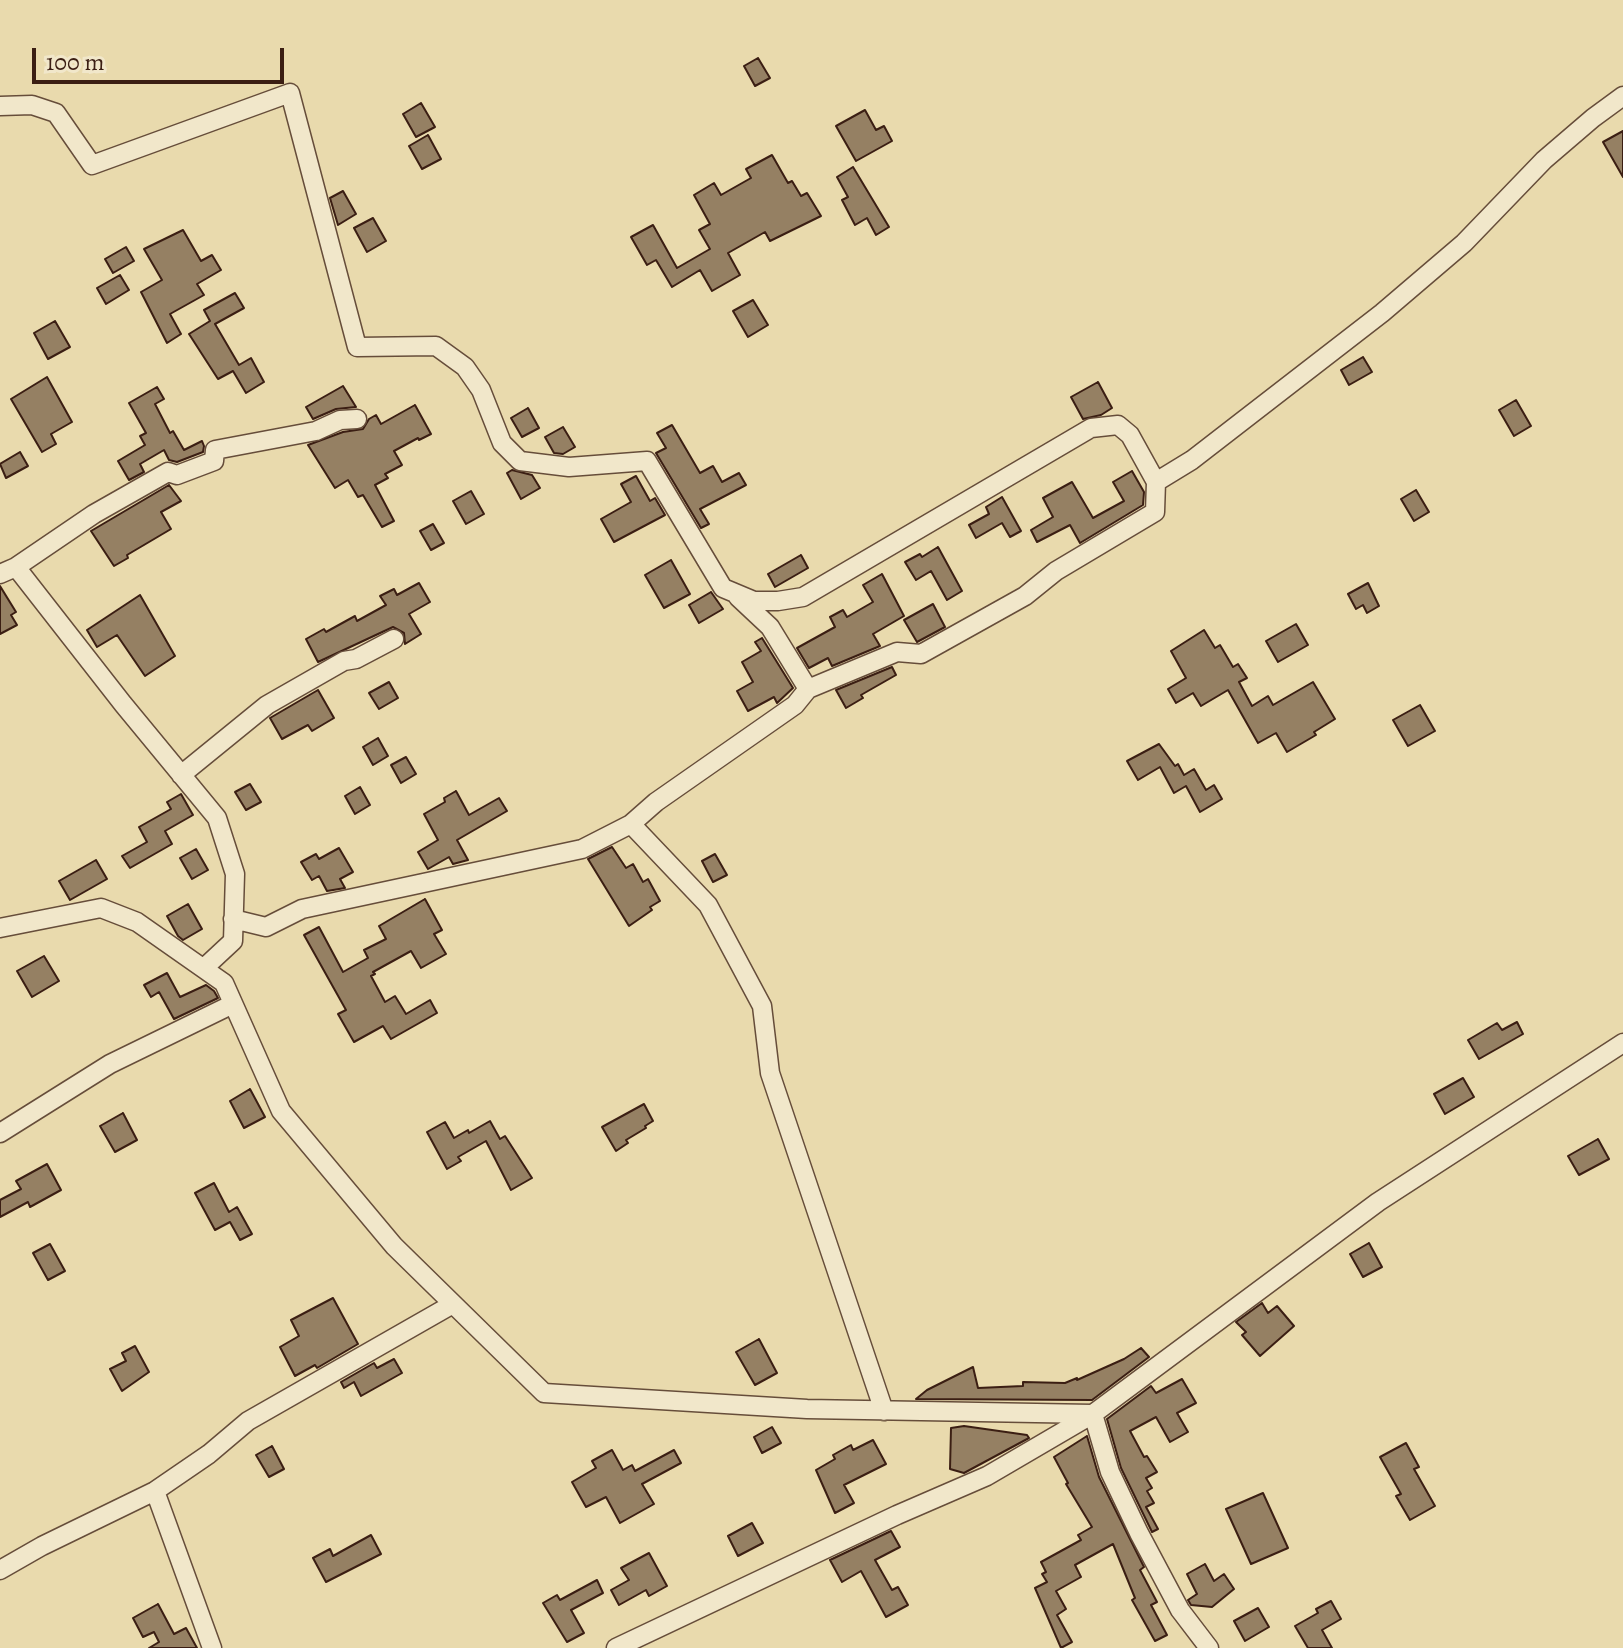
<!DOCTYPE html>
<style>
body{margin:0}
#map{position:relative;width:1623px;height:1648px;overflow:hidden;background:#e9daad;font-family:Alegreya,serif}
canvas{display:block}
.scale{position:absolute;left:32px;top:48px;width:252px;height:36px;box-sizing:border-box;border:4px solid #3b1e13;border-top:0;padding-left:10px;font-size:24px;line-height:28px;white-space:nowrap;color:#3b1e13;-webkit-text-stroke:6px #f1e7ca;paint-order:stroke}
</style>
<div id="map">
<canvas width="1623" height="1648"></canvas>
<div class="scale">100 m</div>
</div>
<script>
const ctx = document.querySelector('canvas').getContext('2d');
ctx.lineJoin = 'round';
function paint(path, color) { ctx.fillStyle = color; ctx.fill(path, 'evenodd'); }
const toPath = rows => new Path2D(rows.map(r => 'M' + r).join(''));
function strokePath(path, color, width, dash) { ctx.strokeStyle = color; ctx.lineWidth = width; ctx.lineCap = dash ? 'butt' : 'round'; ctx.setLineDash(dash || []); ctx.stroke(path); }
const building = toPath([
 [758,58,770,78,755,86,744,66,758,58],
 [421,103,435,127,416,137,403,114,421,103],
 [865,110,876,130,884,126,892,141,856,161,836,126,865,110],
 [1623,131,1623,177,1603,142,1623,131],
 [428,135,441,159,422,169,409,146,428,135],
 [772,155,788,183,792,181,801,196,807,193,821,216,770,241,765,232,728,253,740,275,712,291,700,270,672,287,656,260,647,265,631,237,653,225,677,268,710,249,699,230,710,224,694,195,714,183,721,195,751,178,746,169,772,155],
 [853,167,889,227,876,235,867,218,855,225,842,200,848,197,837,177,853,167],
 [343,191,356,214,338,225,330,198,343,191],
 [373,218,386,241,367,252,354,228,373,218],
 [183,230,201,261,212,255,221,270,197,284,204,295,170,314,181,334,167,343,141,292,162,280,144,249,183,230],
 [126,247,134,261,113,273,105,259,126,247],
 [120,275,129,290,106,304,97,288,120,275],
 [235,293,244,308,215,324,239,365,251,358,264,382,246,393,233,371,218,379,189,334,210,321,204,310,235,293],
 [753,300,768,325,748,337,733,311,753,300],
 [55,321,70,347,48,359,34,333,55,321],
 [1363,357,1372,372,1349,385,1341,370,1363,357],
 [47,377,72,422,51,434,56,444,42,452,11,399,47,377],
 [1098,382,1112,408,1101,415,1083,419,1071,397,1098,382],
 [343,386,356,407,336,409,313,419,306,407,343,386],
 [157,387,164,399,155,404,170,433,173,431,184,450,202,441,204,446,203,452,177,462,169,460,164,450,140,464,144,472,129,480,118,461,145,445,140,436,146,433,129,403,157,387],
 [1516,400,1531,426,1514,436,1499,410,1516,400],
 [415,405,431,434,419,440,418,438,394,451,402,465,385,474,388,478,375,485,394,521,382,527,363,495,358,497,348,480,335,488,308,445,343,432,363,429,369,419,376,415,381,424,415,405],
 [528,408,539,428,522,437,511,418,528,408],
 [672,425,700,473,713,466,722,482,739,473,746,485,700,509,709,524,701,528,656,453,666,448,657,433,672,425],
 [563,427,575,447,563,454,554,453,545,437,563,427],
 [20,452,28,466,6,478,0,464,20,452],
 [512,470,532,475,540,488,521,499,507,473,512,470],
 [1132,471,1144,492,1143,505,1080,543,1070,525,1037,542,1031,530,1053,517,1043,498,1072,482,1093,518,1124,501,1113,482,1132,471],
 [636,476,650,501,655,498,665,515,614,542,601,519,631,502,621,484,636,476],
 [169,485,181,501,161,512,171,529,127,555,128,558,114,566,91,531,169,485],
 [1416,490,1429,512,1414,521,1401,499,1416,490],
 [471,491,484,514,466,524,453,501,471,491],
 [1002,497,1021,531,1010,537,1002,523,976,538,969,525,989,514,986,507,1002,497],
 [433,524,444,543,431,550,420,531,433,524],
 [938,547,962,591,947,600,931,571,916,580,905,562,920,554,922,557,938,547],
 [801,555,808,568,775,587,768,574,801,555],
 [671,560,690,594,664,608,645,575,671,560],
 [882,574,904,616,873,634,880,646,832,666,828,658,809,668,797,648,835,627,830,617,843,610,847,617,873,602,863,585,882,574],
 [419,583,430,602,409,614,421,634,405,644,404,633,393,627,318,662,306,639,324,629,326,632,355,616,357,621,386,605,380,596,394,589,397,595,419,583],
 [1368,583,1379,606,1367,613,1363,605,1356,609,1348,594,1368,583],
 [0,586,16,612,11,615,17,625,0,634,0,586],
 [711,592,723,609,699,623,689,605,711,592],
 [140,595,175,656,145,676,117,635,97,647,87,630,140,595],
 [933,604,945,627,917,642,904,620,933,604],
 [1296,624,1308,645,1278,662,1266,641,1296,624],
 [1204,630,1215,648,1220,645,1233,667,1238,664,1247,678,1239,682,1252,706,1268,696,1273,705,1313,682,1335,719,1314,732,1316,735,1287,752,1276,733,1258,743,1228,690,1201,706,1193,693,1176,703,1168,689,1186,678,1171,651,1204,630],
 [762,638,793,688,777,703,774,697,748,711,737,691,753,682,742,662,761,651,755,642,762,638],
 [892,667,896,675,861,695,863,698,846,708,836,690,892,667],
 [389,682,398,698,379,709,369,693,389,682],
 [318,690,334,718,312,731,308,725,282,739,270,718,318,690],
 [1420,705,1435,731,1408,746,1393,720,1420,705],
 [378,738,388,756,373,765,363,747,378,738],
 [1159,744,1175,766,1178,764,1184,775,1194,769,1206,790,1214,785,1222,799,1200,812,1186,786,1174,793,1160,767,1138,780,1127,761,1159,744],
 [406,757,416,774,401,783,391,765,406,757],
 [250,784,261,802,246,810,235,792,250,784],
 [360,787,370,805,355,814,345,796,360,787],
 [456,791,469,815,499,798,507,811,457,840,468,860,453,864,449,857,428,869,418,852,438,840,424,814,445,802,444,798,456,791],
 [181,794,193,815,165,831,172,844,130,868,122,856,147,842,139,827,171,809,167,802,181,794],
 [612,847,626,868,633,864,643,882,648,879,660,901,650,907,652,910,629,926,588,859,612,847],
 [339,848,353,872,340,879,345,888,327,891,319,876,312,880,301,862,316,854,319,859,339,848],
 [196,849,208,870,192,879,180,858,196,849],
 [715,854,727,875,713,882,702,861,715,854],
 [96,860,107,879,70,900,59,881,96,860],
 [425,899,442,930,434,934,446,954,421,968,411,951,373,972,375,974,371,976,385,1002,395,996,406,1014,430,1000,437,1013,391,1039,383,1026,354,1042,338,1014,346,1010,304,935,319,927,343,972,368,958,364,950,386,939,379,926,425,899],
 [188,904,202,929,183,940,178,936,167,916,188,904],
 [44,956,59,981,32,997,17,971,44,956],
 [167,973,180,997,206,985,214,991,218,998,174,1019,159,992,151,997,144,985,167,973],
 [1517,1022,1523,1034,1479,1059,1468,1040,1497,1023,1502,1030,1517,1022],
 [1463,1078,1474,1097,1445,1114,1434,1094,1463,1078],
 [250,1089,265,1117,244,1128,230,1101,250,1089],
 [644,1104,653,1121,645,1126,646,1128,626,1140,628,1143,616,1151,602,1127,644,1104],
 [123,1113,137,1140,115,1152,100,1126,123,1113],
 [490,1121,500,1139,505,1136,532,1178,511,1190,486,1141,458,1157,461,1161,447,1169,427,1132,445,1122,454,1138,468,1130,469,1133,490,1121],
 [1598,1139,1609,1159,1579,1175,1568,1156,1598,1139],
 [47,1164,61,1190,30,1207,28,1202,0,1217,0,1200,21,1189,16,1181,47,1164],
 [214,1183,229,1212,237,1207,252,1234,240,1240,230,1222,215,1230,195,1193,214,1183],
 [1369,1243,1382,1267,1363,1277,1350,1254,1369,1243],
 [50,1244,65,1271,48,1280,33,1253,50,1244],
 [333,1298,358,1344,317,1368,315,1365,295,1376,280,1347,299,1336,291,1320,333,1298],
 [1262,1303,1268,1313,1277,1306,1294,1326,1260,1356,1242,1335,1246,1332,1236,1322,1262,1303],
 [759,1339,777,1373,755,1385,736,1352,759,1339],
 [135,1346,149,1372,122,1391,110,1369,126,1361,122,1353,135,1346],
 [1141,1348,1149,1357,1092,1400,916,1399,927,1390,973,1367,978,1388,1023,1386,1023,1382,1065,1383,1077,1378,1077,1380,1124,1359,1141,1348],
 [394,1359,402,1373,361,1396,354,1382,344,1388,341,1382,374,1363,377,1368,394,1359],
 [1182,1379,1196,1403,1177,1413,1188,1432,1170,1442,1156,1417,1130,1431,1144,1457,1147,1456,1157,1472,1146,1478,1152,1488,1147,1491,1154,1503,1146,1507,1158,1529,1152,1532,1121,1468,1107,1419,1151,1386,1156,1393,1182,1379],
 [964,1426,1027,1435,1029,1438,964,1473,950,1469,951,1428,964,1426],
 [772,1427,781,1443,762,1453,754,1437,772,1427],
 [1087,1436,1099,1477,1144,1567,1140,1570,1157,1602,1151,1605,1167,1635,1155,1641,1132,1600,1135,1598,1113,1544,1075,1565,1081,1577,1056,1591,1066,1609,1057,1615,1072,1642,1061,1648,1035,1588,1047,1582,1042,1574,1046,1572,1041,1562,1081,1540,1078,1535,1092,1527,1066,1484,1068,1483,1054,1457,1087,1436],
 [873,1440,886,1464,844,1485,854,1503,835,1513,816,1470,835,1459,833,1455,851,1445,853,1450,873,1440],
 [1406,1443,1419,1467,1414,1469,1435,1506,1410,1520,1396,1496,1401,1494,1380,1457,1406,1443],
 [272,1446,284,1469,269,1477,256,1455,272,1446],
 [612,1450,623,1470,632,1465,635,1471,674,1450,681,1463,642,1484,654,1504,620,1523,606,1497,586,1507,572,1482,596,1468,592,1461,612,1450],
 [1263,1493,1288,1548,1251,1564,1226,1509,1263,1493],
 [752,1523,763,1543,738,1556,728,1536,752,1523],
 [891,1531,900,1547,875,1560,892,1590,898,1587,908,1605,886,1617,861,1571,842,1582,830,1560,891,1531],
 [371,1535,381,1554,326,1582,313,1558,330,1549,333,1556,371,1535],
 [649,1553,667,1586,649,1596,646,1590,619,1605,611,1590,629,1580,621,1568,649,1553],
 [1205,1564,1214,1581,1224,1574,1234,1589,1212,1607,1191,1605,1188,1600,1197,1594,1187,1574,1205,1564],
 [597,1580,603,1593,571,1610,584,1633,567,1642,543,1603,557,1595,560,1600,597,1580],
 [1331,1601,1341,1619,1322,1630,1332,1648,1308,1648,1295,1626,1318,1613,1316,1609,1331,1601],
 [158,1604,174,1634,186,1628,197,1648,149,1648,159,1642,154,1632,143,1637,133,1618,158,1604],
 [1258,1608,1269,1627,1245,1641,1234,1621,1258,1608]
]);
paint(building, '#958063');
strokePath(building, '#3b1e13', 2);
const street = toPath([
 [0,106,32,105,56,113,92,165,290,93,357,347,436,346,465,367,481,390,502,443,520,461,569,467,647,461,723,588,754,601,778,601,803,597,1091,428,1118,425,1130,435,1156,482,1192,460,1382,313,1464,243,1544,160,1593,118,1623,96],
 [16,567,94,514,168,472,177,475,214,461,215,450,316,431,340,420,357,419],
 [0,574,16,567,123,704,217,818,235,874,233,941,204,968],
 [738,597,770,627,808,689],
 [181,775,267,705,344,661,356,659,394,639],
 [631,824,708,905,762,1006,770,1073,884,1411],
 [233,919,266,927,302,909,582,849,631,824,656,802,795,705,808,689,897,652,921,654,1025,596,1056,571,1155,512,1156,482],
 [0,928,101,908,137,922,224,983,281,1111,394,1246,544,1393,807,1409,1093,1414,1378,1202,1623,1043],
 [0,1133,110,1064,233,1004],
 [155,1491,212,1648],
 [0,1570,42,1546,155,1491,209,1454,248,1421,453,1304],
 [616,1648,897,1515,987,1476,1093,1414,1110,1472,1139,1533,1180,1610,1209,1648]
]);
strokePath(street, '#664d3a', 21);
strokePath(street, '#f1e7ca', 18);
</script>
